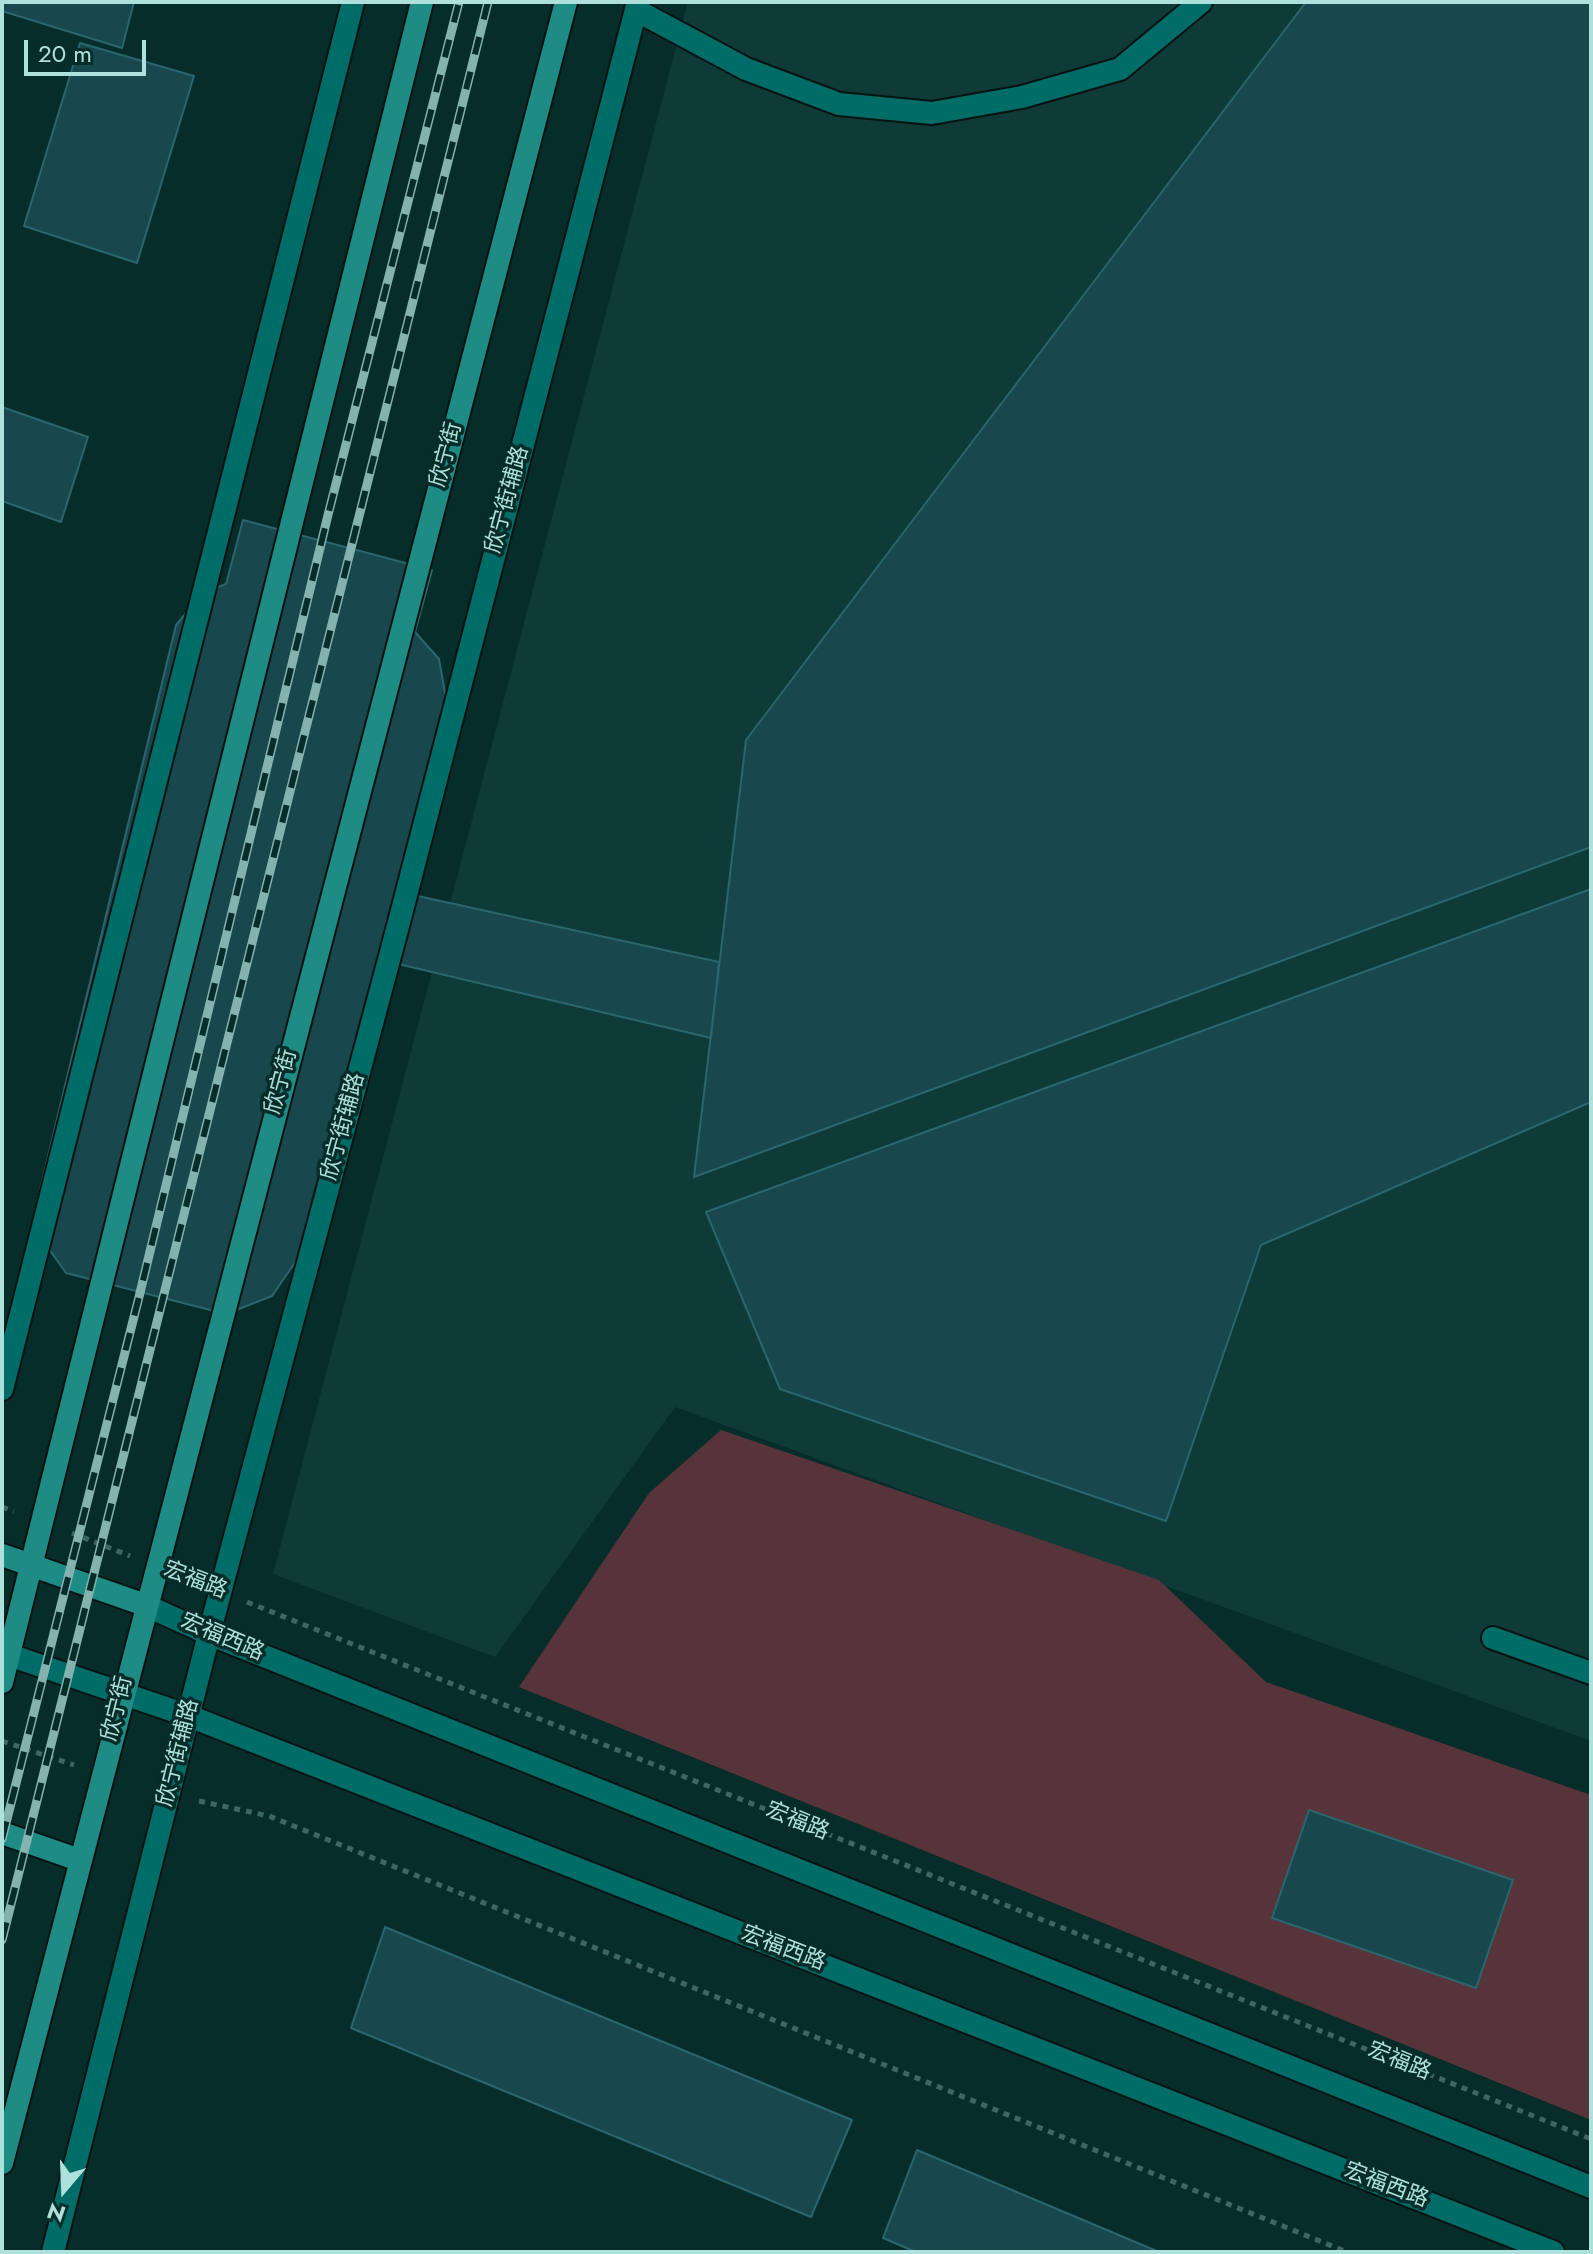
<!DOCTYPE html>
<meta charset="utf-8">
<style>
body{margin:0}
#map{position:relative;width:1593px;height:2254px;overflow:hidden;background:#072d2b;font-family:Jost,sans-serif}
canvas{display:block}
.frame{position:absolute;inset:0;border:4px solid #aee1dc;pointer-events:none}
.north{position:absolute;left:24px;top:2150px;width:80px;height:80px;-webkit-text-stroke:6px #072d2b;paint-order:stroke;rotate:199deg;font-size:22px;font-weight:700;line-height:32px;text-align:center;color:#aee1dc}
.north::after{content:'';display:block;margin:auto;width:28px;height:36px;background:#aee1dc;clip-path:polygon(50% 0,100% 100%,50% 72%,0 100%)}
.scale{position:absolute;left:24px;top:40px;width:122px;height:36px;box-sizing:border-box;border:4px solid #aee1dc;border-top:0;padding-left:10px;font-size:24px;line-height:28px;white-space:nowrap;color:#aee1dc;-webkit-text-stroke:6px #072d2b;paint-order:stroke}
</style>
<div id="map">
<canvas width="1593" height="2254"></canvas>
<div class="frame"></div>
<div class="north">N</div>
<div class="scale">20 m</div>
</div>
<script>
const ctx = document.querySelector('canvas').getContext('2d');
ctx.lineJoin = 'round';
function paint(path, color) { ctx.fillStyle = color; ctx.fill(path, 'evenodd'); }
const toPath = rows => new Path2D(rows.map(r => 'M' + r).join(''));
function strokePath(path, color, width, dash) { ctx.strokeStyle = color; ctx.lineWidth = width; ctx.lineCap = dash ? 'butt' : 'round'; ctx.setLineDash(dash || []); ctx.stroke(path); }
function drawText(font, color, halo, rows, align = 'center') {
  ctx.font = font + ' Jost,"Noto Sans SC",sans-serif'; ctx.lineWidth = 7; ctx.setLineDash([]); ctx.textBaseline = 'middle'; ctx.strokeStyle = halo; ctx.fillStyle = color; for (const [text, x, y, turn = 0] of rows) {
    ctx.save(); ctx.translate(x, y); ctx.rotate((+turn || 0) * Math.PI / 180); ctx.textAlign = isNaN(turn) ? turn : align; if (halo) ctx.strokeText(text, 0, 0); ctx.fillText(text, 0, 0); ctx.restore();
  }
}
paint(toPath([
 [688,2,1591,2,1591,1741,675,1407,495,1657,273,1574]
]), '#0e3a37');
paint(toPath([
 [721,1430,1159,1580,1266,1682,1591,1795,1591,2120,519,1687,649,1493]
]), '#57343a');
const building = toPath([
 [2,2,134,2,122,48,2,11,2,2],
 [1306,2,1591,2,1591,847,694,1177,746,740,1306,2],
 [80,43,194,76,137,263,24,226,80,43],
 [2,407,88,437,61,522,2,501,2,407],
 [243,520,432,570,415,632,439,659,446,698,298,1258,272,1296,226,1314,66,1273,44,1242,37,1202,176,625,203,593,226,584,243,520],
 [1591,889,1591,1102,1261,1245,1166,1521,780,1389,706,1212,1591,889],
 [395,891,719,962,711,1038,377,959,395,891],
 [1309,1810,1513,1880,1476,1988,1272,1918,1309,1810],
 [385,1927,852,2120,811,2217,351,2028,385,1927],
 [917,2150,1159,2252,916,2252,883,2238,917,2150]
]);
paint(building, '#18474e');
strokePath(building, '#2a666f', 2);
const service = toPath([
 [1493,1638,1591,1673]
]);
const minor = toPath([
 [636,10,746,69,839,104,932,113,1022,97,1120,69,1201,2]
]);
const tertiary = toPath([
 [2,1389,353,2],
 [53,2252,209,1634,398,926,638,2]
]);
const secondary = toPath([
 [145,1605,209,1634,1591,2187],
 [9,1655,189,1716,1553,2252]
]);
const primary = toPath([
 [2,1555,145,1605],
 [2,1682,422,2],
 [2,1833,79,1860],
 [2,2163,566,2]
]);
strokePath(service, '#051311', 26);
strokePath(minor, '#051311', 26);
strokePath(tertiary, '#051311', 26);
strokePath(secondary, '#051311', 26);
strokePath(primary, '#051311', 26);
strokePath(toPath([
 [2,1507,14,1511],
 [72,1533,130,1556],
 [247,1602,1591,2139],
 [2,1741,74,1765],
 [199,1801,269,1816,1347,2252]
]), '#3c6764', 5, [6, 6]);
strokePath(service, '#006c67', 22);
strokePath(minor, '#006c67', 22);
strokePath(tertiary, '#006c67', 22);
strokePath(secondary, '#006c67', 22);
strokePath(primary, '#1e8b85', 22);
const rail = toPath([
 [2,1839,139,1297,328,515,459,2],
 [2,1940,488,2]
]);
strokePath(rail, '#84b3af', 9);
strokePath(rail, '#072d2b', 6, [18]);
drawText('22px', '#aee1dc', '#072d2b', [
 ["欣宁街",447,455,-75],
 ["欣宁街辅路",508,500,-75],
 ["欣宁街",282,1082,-75],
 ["欣宁街辅路",344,1127,-75],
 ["宏福路",195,1581,21],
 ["宏福西路",222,1638,23],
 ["欣宁街",118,1709,-76],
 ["欣宁街辅路",179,1753,-76],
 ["宏福路",797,1822,22],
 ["宏福西路",783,1949,21],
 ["宏福路",1399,2062,22],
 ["宏福西路",1386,2186,21]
]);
</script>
